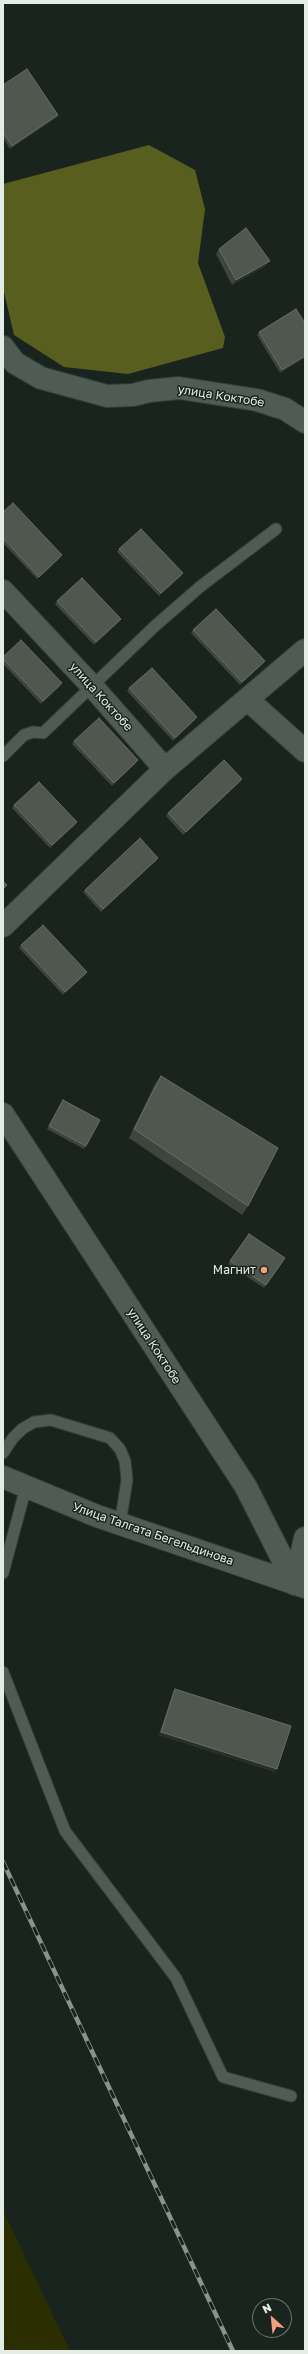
<!DOCTYPE html>
<meta charset="utf-8">
<style>
body{margin:0}
#map{position:relative;width:308px;height:2354px;overflow:hidden;background:#19241e;font-family:"Golos Text",sans-serif}
canvas{display:block}
.frame{position:absolute;inset:0;border:4px solid #e4ece7;pointer-events:none}
.north{position:absolute;left:252px;top:2298px;width:40px;height:40px;box-sizing:border-box;background:#19241e;border:1px solid #6a746e;border-radius:50%;rotate:333deg;font-size:11px;font-weight:700;line-height:16px;text-align:center;color:#e4ece7}
.north::after{content:'';display:block;margin:auto;width:14px;height:18px;background:#f2a07f;clip-path:polygon(50% 0,100% 100%,50% 72%,0 100%)}
</style>
<div id="map">
<canvas width="308" height="2354"></canvas>
<div class="frame"></div>
<div class="north">N</div>
</div>
<script>
const ctx = document.querySelector('canvas').getContext('2d');
ctx.lineJoin = 'round';
function paint(path, color) { ctx.fillStyle = color; ctx.fill(path, 'evenodd'); }
const toPath = rows => new Path2D(rows.map(r => 'M' + r).join(''));
function strokePath(path, color, width, dash) { ctx.strokeStyle = color; ctx.lineWidth = width; ctx.lineCap = dash ? 'butt' : 'round'; ctx.setLineDash(dash || []); ctx.stroke(path); }
function drawText(font, color, halo, rows, align = 'center') {
  ctx.font = font + ' "Golos Text",sans-serif'; ctx.lineWidth = 3; ctx.setLineDash([]); ctx.textBaseline = 'middle'; ctx.strokeStyle = halo; ctx.fillStyle = color; for (const [text, x, y, turn = 0] of rows) {
    ctx.save(); ctx.translate(x, y); ctx.rotate((+turn || 0) * Math.PI / 180); ctx.textAlign = isNaN(turn) ? turn : align; if (halo) ctx.strokeText(text, 0, 0); ctx.fillText(text, 0, 0); ctx.restore();
  }
}
paint(toPath([
 [3,2210,70,2351,3,2351]
]), '#2a2e00');
paint(toPath([
 [149,145,195,170,205,209,198,263,225,337,223,348,128,374,64,367,14,335,3,288,3,184]
]), '#585e1e');
const service = toPath([
 [3,756,24,735,33,732,43,733,156,625,201,586,276,529],
 [3,1453,13,1438,22,1429,34,1422,51,1420,110,1438,120,1449,125,1461,127,1480,120,1524],
 [3,1573,26,1487],
 [3,1672,65,1831,176,1978,223,2077,291,2096]
]);
const minor = toPath([
 [3,347,15,363,41,378,107,396,133,395,149,391,179,388,257,400,285,409,305,422],
 [3,591,92,686,165,769],
 [248,700,305,751],
 [3,926,165,769,305,650],
 [3,1114,246,1487,295,1584],
 [295,1584,305,1538]
]);
const tertiary = toPath([
 [3,1477,97,1516,305,1587]
]);
strokePath(service, '#353e39', 13);
strokePath(minor, '#353e39', 24);
strokePath(tertiary, '#353e39', 24);
strokePath(service, '#4f5c55', 11);
strokePath(minor, '#4f5c55', 22);
strokePath(tertiary, '#4f5c55', 22);
const rail = toPath([
 [3,1862,233,2351]
]);
strokePath(rail, '#8a938e', 4.5);
strokePath(rail, '#19241e', 3, [9]);
paint(toPath([
 [3,85,58,115,56,118,10,149,3,138],
 [219,249,266,266,232,285,216,254],
 [259,332,305,358,280,373,257,335],
 [3,512,62,555,60,558,37,579,3,543],
 [119,549,181,576,159,596,117,552],
 [57,601,119,622,94,645,55,604],
 [193,630,263,664,240,685,191,633],
 [3,657,60,686,41,704,3,664],
 [129,688,195,720,173,741,127,691],
 [74,741,136,763,112,786,72,744],
 [240,782,183,835,166,816,168,813],
 [14,805,77,822,75,825,50,848,12,808],
 [158,858,156,861,101,912,83,892,85,890],
 [21,945,87,972,85,975,63,995,19,948],
 [161,1076,248,1206,242,1215,129,1138,155,1084],
 [63,1100,86,1146,84,1149,47,1129],
 [249,1234,285,1258,264,1288,228,1264],
 [175,1689,277,1769,275,1772,159,1735,173,1692]
]), '#3e453c');
paint(toPath([
 [58,115,56,118,10,149,12,146],
 [270,261,266,266,232,285,236,280],
 [305,356,305,358,280,373,282,370],
 [62,555,60,558,37,579,39,577],
 [183,573,181,576,159,596,161,593],
 [121,619,119,622,94,645,96,642],
 [265,661,263,664,240,685,242,682],
 [62,683,60,686,41,704,43,701],
 [197,717,195,720,173,741,175,738],
 [138,760,136,763,112,786,114,783],
 [242,779,240,782,183,835,186,832],
 [77,822,75,825,50,848,52,845],
 [158,858,156,861,101,912,103,909],
 [87,972,85,975,63,995,65,992],
 [161,1732,277,1769,275,1772,159,1735]
]), '#273028');
const building = toPath([
 [27,69,58,115,12,146,3,132,3,85,27,69],
 [246,228,270,261,236,280,219,249,246,228],
 [296,309,305,323,305,356,282,370,259,332,296,309],
 [13,503,62,555,39,577,3,538,3,512,13,503],
 [141,529,183,573,161,593,119,549,141,529],
 [82,578,121,619,96,642,57,601,82,578],
 [216,609,265,661,242,682,193,630,216,609],
 [21,640,62,683,43,701,3,659,3,657,21,640],
 [152,668,197,717,175,738,129,688,152,668],
 [99,718,138,760,114,783,74,741,99,718],
 [224,760,242,779,186,832,168,813,224,760],
 [39,782,77,822,52,845,14,805,39,782],
 [140,838,158,858,103,909,85,890,140,838],
 [3,881,7,885,3,889,3,881],
 [43,925,87,972,65,992,21,945,43,925],
 [161,1076,278,1148,248,1206,134,1129,161,1076],
 [63,1100,100,1120,86,1146,49,1126,63,1100],
 [249,1234,285,1258,266,1285,230,1261,249,1234],
 [175,1689,291,1726,277,1769,161,1732,175,1689]
]);
paint(building, '#4f574e');
strokePath(building, '#676e66', 1);
for (const [x, y, r, color] of [
 [264,1270,4,"#f2a07f"]
]) { const dot = new Path2D(); dot.arc(x, y, r, 0, 2 * Math.PI); ctx.fillStyle = color; ctx.fill(dot); strokePath(dot, '#19241e', 1.5); }
drawText('12px', '#e4ece7', '#19241e', [
 ["улица Коктобе",221,396,9],
 ["улица Коктобе",101,697,48],
 ["улица Коктобе",154,1346,57],
 ["Улица Талгата Бегельдинова",153,1534,19]
]);
drawText('12px', '#e4ece7', '#19241e', [
 ["Магнит",256,1270]
], 'right');
</script>
